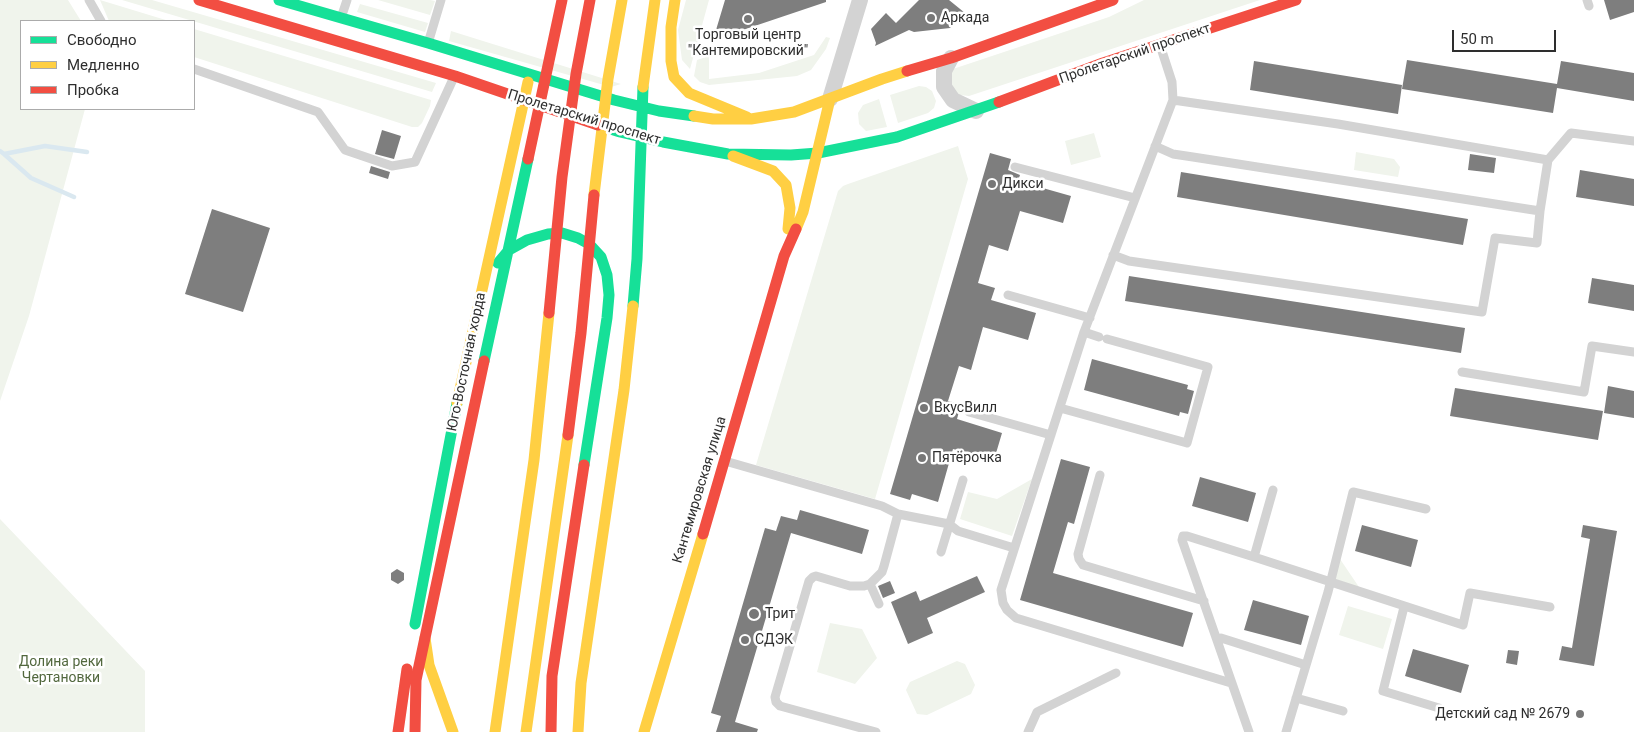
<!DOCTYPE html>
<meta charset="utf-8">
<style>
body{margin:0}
#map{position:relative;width:1634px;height:732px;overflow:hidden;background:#fff;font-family:Roboto,sans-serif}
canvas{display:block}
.legend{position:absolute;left:20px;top:20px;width:175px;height:90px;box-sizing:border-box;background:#fff;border:1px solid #ababab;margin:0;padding:6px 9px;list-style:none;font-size:15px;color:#2e2e2e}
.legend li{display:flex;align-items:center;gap:10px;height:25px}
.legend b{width:25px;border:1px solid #ababab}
.scale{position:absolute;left:1452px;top:30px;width:104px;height:22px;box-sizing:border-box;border:2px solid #2e2e2e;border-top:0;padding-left:6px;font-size:15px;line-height:18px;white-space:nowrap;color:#2e2e2e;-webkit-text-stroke:4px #fff;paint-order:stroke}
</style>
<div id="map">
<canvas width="1634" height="732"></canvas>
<ul class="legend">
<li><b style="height:6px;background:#16e098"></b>Свободно</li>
<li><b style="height:6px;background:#ffcf43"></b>Медленно</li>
<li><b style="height:6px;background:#f24e42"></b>Пробка</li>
</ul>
<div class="scale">50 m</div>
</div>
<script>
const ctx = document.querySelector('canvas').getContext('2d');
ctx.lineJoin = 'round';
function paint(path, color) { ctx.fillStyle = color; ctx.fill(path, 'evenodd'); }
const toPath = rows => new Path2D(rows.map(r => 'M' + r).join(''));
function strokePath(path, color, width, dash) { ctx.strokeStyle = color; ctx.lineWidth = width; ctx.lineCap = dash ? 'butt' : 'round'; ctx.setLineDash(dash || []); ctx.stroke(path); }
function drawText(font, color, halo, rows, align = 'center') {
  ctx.font = font + ' Roboto,sans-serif'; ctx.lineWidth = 5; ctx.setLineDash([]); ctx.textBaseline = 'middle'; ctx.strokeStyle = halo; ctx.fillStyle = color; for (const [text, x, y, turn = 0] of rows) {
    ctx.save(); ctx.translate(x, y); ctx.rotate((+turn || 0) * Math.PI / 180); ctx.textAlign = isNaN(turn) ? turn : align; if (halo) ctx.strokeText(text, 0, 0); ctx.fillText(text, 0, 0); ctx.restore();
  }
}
paint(toPath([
 [0,0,68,0,81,21,21,21,21,109,85,109,29,316,0,401],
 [100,0,169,21,109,21],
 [122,0,152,0,436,83,432,92],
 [378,0,430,0,435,1,430,15],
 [686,0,709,0,690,69,682,60,678,30],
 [1144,0,1260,0,969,96,960,95,952,89,949,80,953,69,1109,17],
 [360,4,428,23,425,32,357,12],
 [194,29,431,100,430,106,422,123,418,127,412,127,194,57],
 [451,31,621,84,611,87,449,41],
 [826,37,830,38,826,49,811,70,797,76,709,85,700,82,694,76,697,60,709,56,709,79,759,73,814,55],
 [919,86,926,87,932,91,936,101,934,108,928,113,898,123,890,95],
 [879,99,887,127,866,131,859,124,858,113,863,105],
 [1094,133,1101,157,1071,165,1065,141],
 [958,146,968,179,875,499,756,465,838,191,843,186,848,184],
 [1356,152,1394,159,1400,167,1398,177,1354,170],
 [1032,479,1012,536,960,519,968,492,997,499],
 [0,519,145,671,145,732,0,732],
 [1340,559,1361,590,1335,580],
 [1348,606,1392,619,1383,649,1339,635],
 [830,623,862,629,877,658,855,684,817,672],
 [957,661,965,664,975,685,971,694,927,715,917,714,906,690,910,682]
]), '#f0f4ec');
strokePath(toPath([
 [0,151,4,154,45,146,87,152],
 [4,154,31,178,74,197]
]), '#dae8f0', 4.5);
paint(toPath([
 [725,0,826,0,826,2,713,40],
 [919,0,949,0,965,13,950,28,914,32,909,30,875,46,876,43,871,29,886,13,896,23],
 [1604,0,1634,0,1634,12,1610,20],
 [1407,60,1557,84,1561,61,1634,73,1634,101,1557,88,1553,113,1402,89],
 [1254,61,1402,85,1398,114,1250,90],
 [382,130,401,136,394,159,375,154],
 [990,153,1011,159,1008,170,1020,175,1018,181,1071,196,1063,223,1020,211,1008,251,989,245,978,283,995,288,991,300,1036,313,1028,340,983,327,971,370,959,366,948,401,961,404,957,419,1002,433,994,460,953,449,938,502,912,494,910,500,890,494],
 [1470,154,1496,158,1494,173,1468,170],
 [371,166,390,172,388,179,369,173],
 [1580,170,1634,179,1634,206,1576,197],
 [1181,172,1468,219,1463,245,1177,197],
 [212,209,270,228,243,312,185,294],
 [1129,276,1465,328,1461,353,1125,301],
 [1592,278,1634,285,1634,311,1588,303],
 [1092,359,1188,385,1187,389,1194,391,1188,414,1180,412,1179,416,1084,390],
 [1608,386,1634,391,1634,418,1604,413],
 [1455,388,1603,411,1598,440,1450,416],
 [1061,459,1090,467,1074,524,1068,522,1053,573,1193,613,1183,647,1020,600],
 [1200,477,1256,493,1248,522,1192,506],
 [800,510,869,530,862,554,791,533,735,722,758,729,757,732,716,732,721,716,711,713,765,528,776,531,781,516,797,520],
 [1362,525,1418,540,1411,567,1355,551],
 [1583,525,1617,531,1594,666,1559,660,1562,646,1572,648,1590,539,1581,537],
 [397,569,404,573,404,580,398,584,391,580,391,573],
 [977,576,985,592,927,618,933,633,908,644,891,602,916,591,920,601],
 [890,581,895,593,883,598,878,586],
 [1253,600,1309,616,1301,645,1244,630],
 [1413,649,1469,665,1461,693,1405,676],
 [1508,650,1519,651,1517,665,1506,663]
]), '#7e7e7e');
strokePath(toPath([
 [89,0,101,21],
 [1587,0,1589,6],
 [342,15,347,0],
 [429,40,441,0],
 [1160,45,1172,82,1173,100,1084,332,1001,590,1003,603,1007,610,1016,618,1231,683],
 [194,69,318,112,345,150,392,166,415,162,454,77],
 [1173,100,1338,124,1548,160,1571,133,1634,141],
 [1155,146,1173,154,1193,157,1540,211,1548,160],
 [1015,167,1135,198],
 [1113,255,1129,261,1482,312,1495,238,1537,243,1540,211],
 [1008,295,1090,318],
 [1084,332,1099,337],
 [1462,372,1584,392,1592,346,1634,352],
 [1060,408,1187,443,1208,367,1107,339],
 [969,412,1051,435],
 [725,461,882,506,898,514,949,524,958,531,1014,548],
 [1100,475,1078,554,1079,559,1083,565,1204,601],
 [941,552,963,480],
 [1254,557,1273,490],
 [870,584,879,604],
 [1404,607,1383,691,1439,708],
 [1218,640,1221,638,1306,665],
 [1296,698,1343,711],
 [876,732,780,706,776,702,775,697,809,581,813,577,816,576,850,586,864,586,870,584,882,572,884,566,898,514],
 [1028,732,1037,712,1116,673],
 [1249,732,1182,540,1183,536,1187,536,1254,557,1463,625,1470,593,1550,607],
 [1286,732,1328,592,1353,492,1426,509]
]), '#d3d3d3', 9);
strokePath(toPath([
 [951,58,944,71,944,87,953,100,976,111],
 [830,99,860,0]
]), '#d3d3d3', 16);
strokePath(toPath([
 [279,0,428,43,614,100,659,111,694,116],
 [598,125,620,132,663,142,728,154,791,155,818,153,897,137,999,102],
 [498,263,509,250,527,240,548,234,562,233,578,238,589,244,601,257,607,275,609,295,607,318,584,465],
 [633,306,637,259,643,87],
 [484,361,528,159],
 [415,624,457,403]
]), '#16e098', 11);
strokePath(toPath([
 [675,0,671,27,671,61,674,77,689,93,747,117],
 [643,87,655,0],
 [694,116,713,119,751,119,794,112,882,79,907,71],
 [733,156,773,171,786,185,790,208,788,229],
 [594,195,608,79,622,0],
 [796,229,803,212,830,99],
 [457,403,528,82],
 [425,638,429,665,453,732],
 [495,732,534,460,549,313],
 [526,732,568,435],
 [578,732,581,683,624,390,633,306],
 [644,732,703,534]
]), '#ffcf43', 11);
strokePath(toPath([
 [199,0,455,76,598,125],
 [907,71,951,58,1113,0],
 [999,102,1103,63,1296,0],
 [528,159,562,0],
 [549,313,562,177,576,74,590,0],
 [568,435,581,333,594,195],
 [703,534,784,256,796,229],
 [398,732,407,669],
 [415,732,416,680,484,361],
 [551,732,552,676,584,465]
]), '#f24e42', 11);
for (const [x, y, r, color] of [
 [931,18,5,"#777"],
 [748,19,5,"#777"],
 [992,184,5,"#777"],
 [924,408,5,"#777"],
 [922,458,5,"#777"],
 [754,614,6,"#777"],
 [745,640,5,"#777"],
 [1580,714,5,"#777"]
]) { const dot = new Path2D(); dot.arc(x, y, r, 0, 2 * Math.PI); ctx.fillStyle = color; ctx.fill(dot); strokePath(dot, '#fff', 2); }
drawText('14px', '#2e2e2e', '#fff', [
 ["Аркада",941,18],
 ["Торговый центр",748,35,"center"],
 ["\"Кантемировский\"",748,51,"center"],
 ["Дикси",1002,184],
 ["ВкусВилл",934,408],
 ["Пятёрочка",932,458],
 ["Трит",765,614],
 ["СДЭК",755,640],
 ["Детский сад № 2679",1570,714,"right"]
], 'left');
drawText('14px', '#2e2e2e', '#fff', [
 ["Пролетарский проспект",1135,54,-19],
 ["Пролетарский проспект",584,118,17],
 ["Юго-Восточная хорда",467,362,-78],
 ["Кантемировская улица",700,490,-73]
]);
drawText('14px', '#52683e', '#fff', [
 ["Долина реки",61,662],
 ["Чертановки",61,678]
]);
</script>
